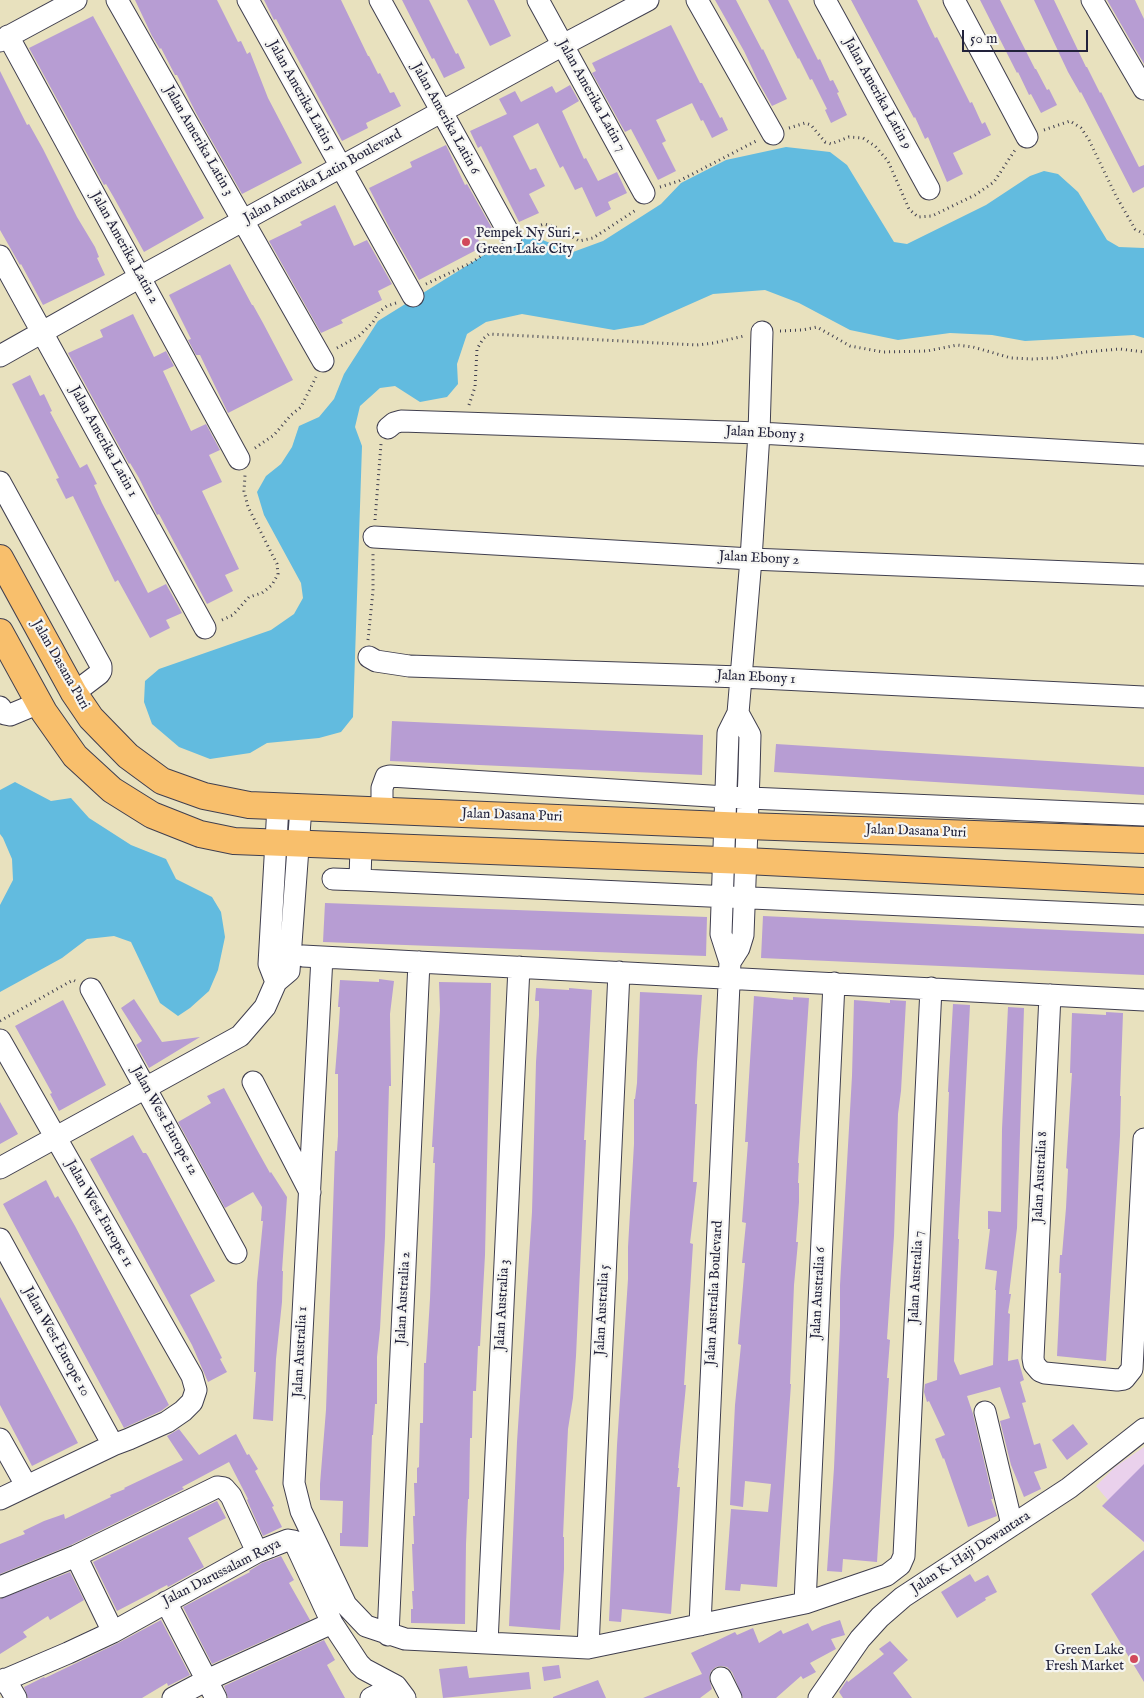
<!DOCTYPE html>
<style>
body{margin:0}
#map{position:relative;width:1144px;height:1698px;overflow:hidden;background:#e8e1be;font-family:"IM FELL English",serif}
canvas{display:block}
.scale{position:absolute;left:962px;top:30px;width:126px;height:22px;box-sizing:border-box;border:2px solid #22223b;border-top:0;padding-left:6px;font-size:15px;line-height:18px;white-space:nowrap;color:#22223b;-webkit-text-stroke:4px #f6f6f2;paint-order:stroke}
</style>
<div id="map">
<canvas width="1144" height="1698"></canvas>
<div class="scale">50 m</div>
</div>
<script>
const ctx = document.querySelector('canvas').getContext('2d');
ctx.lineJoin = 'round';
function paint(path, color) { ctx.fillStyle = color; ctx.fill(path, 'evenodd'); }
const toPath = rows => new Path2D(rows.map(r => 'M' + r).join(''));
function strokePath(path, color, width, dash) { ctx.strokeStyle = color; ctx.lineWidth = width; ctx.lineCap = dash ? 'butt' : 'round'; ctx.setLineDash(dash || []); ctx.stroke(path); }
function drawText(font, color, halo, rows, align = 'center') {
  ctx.font = font + ' "IM FELL English",serif'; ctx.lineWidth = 4.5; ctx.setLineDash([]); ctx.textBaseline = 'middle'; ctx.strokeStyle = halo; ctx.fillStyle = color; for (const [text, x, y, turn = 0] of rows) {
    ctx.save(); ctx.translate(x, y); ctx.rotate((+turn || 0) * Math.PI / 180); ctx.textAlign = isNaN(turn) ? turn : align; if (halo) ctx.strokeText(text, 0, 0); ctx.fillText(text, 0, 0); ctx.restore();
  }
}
paint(toPath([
 [1144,1447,1144,1543,1096,1486,1115,1467]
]), '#ead1ec');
paint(toPath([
 [786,147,830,152,847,165,894,242,907,244,986,205,1030,176,1044,171,1058,174,1078,192,1107,240,1119,247,1144,248,1144,338,1134,335,1025,341,992,335,950,333,898,340,850,330,799,303,765,290,713,294,643,325,614,330,522,314,486,322,467,334,457,364,458,384,447,397,420,402,395,386,380,388,360,406,355,427,362,446,353,717,341,732,319,738,267,743,250,753,210,759,179,747,152,724,144,702,145,681,159,669,271,630,294,614,303,598,301,583,264,515,257,492,266,476,281,464,292,447,299,426,319,417,334,399,344,374,378,321,492,250,524,237,540,239,573,252,603,241,661,204,681,183,726,160],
 [15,782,51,801,71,798,89,818,131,845,166,859,176,879,212,897,221,912,225,937,218,970,209,991,190,1008,178,1016,160,1003,131,942,114,936,87,939,62,958,0,992,0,905,13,880,12,859,3,838,0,834,0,790]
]), '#62bbdf');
paint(toPath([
 [135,0,217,0,238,42,241,41,247,54,250,52,268,98,302,163,242,194,196,113,177,75,175,75,161,48,160,49,152,36],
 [264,0,341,0,368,56,369,56,378,74,380,73,390,93,394,92,401,106,366,123,368,128,342,141,276,19,274,20],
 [402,0,429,0,456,54,458,53,465,68,444,78,434,58,432,59],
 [467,0,494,0,511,36,490,46],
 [715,0,736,0,762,50,763,49,787,99,772,106,759,83,744,51],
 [768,0,788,0,818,60,820,59,830,81,833,80,839,92,837,93,847,115,831,123,825,110,827,109,812,79,810,80,799,58,798,59],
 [851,0,917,0,935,38,937,37,970,103,972,102,982,124,985,122,991,135,953,153,963,174,947,182,928,137,925,139,915,117,914,118],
 [980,0,1000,0,1035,69,1036,69,1047,90,1049,89,1057,105,1041,113,1031,94,1029,95,1018,72,1017,73],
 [1034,0,1054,0,1086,67,1087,67,1100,93,1101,92,1139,167,1144,165,1144,187,1133,193,1081,92,1080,93,1068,72],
 [1107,0,1135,0,1144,19,1144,64],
 [93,16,204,218,144,252,113,196,106,184,104,185,29,48],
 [671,25,700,83,702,83,720,118,722,117,728,130,712,138,703,120,701,121,692,103,656,120,666,141,662,143,676,171,658,180,632,131,631,129,625,132,592,73,596,71,592,63],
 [0,71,27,125,29,124,43,149,77,217,95,247,99,257,97,258,105,275,43,305,21,264,20,265,0,230],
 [570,85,579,101,562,111,584,159,586,158,598,181,617,172,627,193,608,202,611,209,596,217,582,187,575,190,563,166,560,168,538,123,513,136,530,170,536,168,545,186,529,194,539,213,519,222,481,146,478,148,470,131,507,114,499,99,515,91,521,102,552,86,556,93],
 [446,145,465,185,467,184,493,230,477,237,482,247,419,280,390,229,369,188,412,167,410,162],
 [335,205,354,246,367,240,392,284,378,291,382,300,341,320,343,323,321,333,269,241,302,225,300,222],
 [230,264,252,305,253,305,263,323,293,380,228,413,200,355,196,355,188,340,191,339,169,295],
 [133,314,154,357,166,351,174,366,163,371,191,431,206,424,220,450,209,455,222,482,202,491,239,569,225,575,233,591,207,604,159,514,157,515,139,478,130,463,129,464,68,353,103,337,100,330],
 [30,375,40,396,44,394,52,411,50,412,80,468,87,464,97,484,94,485,102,503,148,593,166,584,182,613,166,620,170,628,150,638,118,580,115,582,73,496,66,499,56,479,59,478,12,384],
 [392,721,703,735,702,775,390,761],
 [776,744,1144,767,1144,795,774,772],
 [325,903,707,917,706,956,323,942],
 [763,916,1144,934,1144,975,761,958],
 [379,979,394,981,390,1014,391,1086,389,1086,385,1237,380,1329,377,1357,377,1404,375,1404,373,1435,372,1435,368,1547,340,1546,340,1533,342,1533,343,1501,320,1500,320,1484,326,1410,335,1151,337,1151,338,1136,338,1074,335,1074,339,1023,340,1007,338,1007,340,980,379,982],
 [439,982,491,983,485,1255,480,1346,478,1346,476,1391,473,1391,472,1438,470,1438,469,1499,468,1499,466,1544,465,1624,411,1623,411,1609,413,1609,412,1591,414,1591,412,1544,414,1544,413,1516,415,1516,414,1483,417,1483,417,1468,419,1467,420,1423,423,1423,424,1363,426,1363,430,1299,435,1163,433,1163,434,1147,432,1147,440,1010],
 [536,988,569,990,569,988,592,990,584,1140,586,1140,576,1356,573,1398,568,1429,565,1491,563,1537,564,1537,564,1569,560,1630,509,1626,517,1442,532,1212,536,1062,539,1015,539,1001,535,1001],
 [640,992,702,995,697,1062,695,1104,697,1104,693,1182,697,1182,690,1243,693,1244,684,1385,686,1385,678,1468,679,1468,677,1487,680,1487,671,1614,622,1609,621,1622,609,1621,617,1445,628,1279,628,1247,634,1144,634,1099,635,1099,637,1083],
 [754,996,793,1000,793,997,809,998,798,1163,799,1163,798,1183,799,1183,799,1202,796,1242,798,1242,794,1285,790,1384,791,1384,777,1587,741,1584,740,1591,725,1590,731,1509,768,1512,771,1484,745,1481,743,1507,730,1505,735,1405,741,1345,738,1344,745,1263,742,1263,746,1223,742,1222,748,1142,745,1142],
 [134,999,162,1042,200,1037,149,1068,136,1045,142,1041,121,1008],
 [63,1000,106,1085,59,1111,50,1094,52,1093,15,1026],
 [854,1000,890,1003,890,1000,906,1001,901,1091,898,1114,894,1236,887,1339,890,1340,887,1378,889,1378,877,1562,843,1559,842,1572,827,1571,834,1468,840,1326,840,1285,852,1076],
 [953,1004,970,1005,958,1239,959,1239,954,1361,960,1375,993,1365,996,1290,995,1290,997,1271,985,1269,990,1229,988,1229,988,1211,1001,1212,1002,1129,1008,1007,1024,1008,1017,1228,1009,1294,1011,1294,1008,1313,1010,1314,1008,1361,1018,1359,1024,1380,1020,1382,1026,1402,1022,1403,1034,1445,1040,1443,1047,1468,1034,1472,1041,1489,1024,1497,1011,1465,1000,1421,1010,1418,1000,1387,967,1396,973,1414,993,1499,991,1499,997,1516,968,1527,944,1458,943,1459,935,1439,945,1435,929,1401,927,1402,924,1392,925,1384,937,1380,949,1092,948,1092],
 [1106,1012,1123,1013,1120,1096,1121,1096,1120,1136,1106,1361,1057,1356,1061,1273,1059,1273,1060,1255,1062,1255,1066,1208,1068,1169,1066,1168,1072,1073,1070,1073,1072,1013,1106,1015],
 [224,1088,256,1148,270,1173,271,1172,287,1197,282,1271,283,1271,282,1302,276,1359,273,1421,253,1419,256,1372,254,1372,257,1283,263,1221,261,1221,262,1207,253,1192,225,1208,178,1122,211,1103,207,1096],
 [0,1102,18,1134,0,1144],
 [133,1135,143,1153,146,1153,148,1156,215,1281,190,1295,209,1332,222,1358,220,1359,227,1372,208,1382,192,1345,90,1159],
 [46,1180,55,1198,58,1196,75,1226,169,1405,161,1411,124,1428,3,1204],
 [0,1297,78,1443,32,1466,0,1405],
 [1073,1424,1088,1444,1067,1460,1052,1440],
 [179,1429,199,1455,236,1434,247,1455,249,1454,258,1469,255,1471,274,1506,272,1507,282,1527,263,1536,247,1500,248,1499,229,1462,182,1487,184,1489,71,1545,0,1574,0,1544,25,1534,23,1531,44,1521,64,1514,65,1519,111,1497,110,1495,125,1489,124,1488,183,1460,167,1436],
 [1144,1464,1144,1542,1102,1506],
 [217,1501,226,1518,188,1538,204,1567,168,1587,167,1585,117,1611,93,1562],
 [1144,1550,1144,1682,1091,1594],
 [281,1556,294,1580,289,1583,310,1620,212,1664,183,1607,250,1572,249,1571,262,1563],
 [70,1572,84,1600,50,1620,48,1616,23,1632,27,1637,0,1654,0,1599],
 [970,1574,975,1582,988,1575,997,1592,985,1598,986,1600,957,1618,941,1592],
 [161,1620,190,1675,168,1686,167,1683,142,1698,28,1698,24,1687,44,1677,45,1678,118,1643],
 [840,1620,845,1635,831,1639,836,1649,810,1663,816,1672,803,1679,801,1676,776,1698,743,1698,732,1672,727,1667,721,1666,716,1667,711,1671,709,1678,712,1689,700,1698,643,1698,702,1674,691,1653,735,1632,737,1635,753,1628,759,1643,781,1630,783,1634,808,1623,812,1631,822,1626],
 [324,1640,335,1660,327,1665,345,1698,228,1698,224,1686],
 [890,1641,908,1660,893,1673,912,1698,843,1698,839,1692,847,1680,848,1682,884,1654,879,1649],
 [559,1665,561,1678,544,1681,542,1667],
 [467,1666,469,1678,529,1672,531,1689,443,1698,439,1669],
 [598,1680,606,1698,553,1698,553,1697]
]), '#b79dd3');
const minor = toPath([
 [117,0,323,361],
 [248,0,413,296],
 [380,0,511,237],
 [538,0,644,193],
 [697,0,773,134],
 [825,0,929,189],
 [954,0,1027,137],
 [1092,0,1144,89],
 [8,36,239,459],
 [0,41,76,0],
 [0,256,205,628],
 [0,356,140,277,563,45,648,0],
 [388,428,394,423,401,421,463,423,759,433,1144,455],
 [0,482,101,666,101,671,99,674,74,693],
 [374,537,751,559,1144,575],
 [369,657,376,661,409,666,741,677,1144,697],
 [0,707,5,714,10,715,39,703],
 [382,810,382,788,386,777,390,776,726,797,1144,815],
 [361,846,360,880,1144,916],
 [333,879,360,880],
 [303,956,1144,1000],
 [322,957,294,1483,301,1511,346,1605,366,1626,405,1639,588,1648,805,1603,887,1575,900,1565,904,1556,931,988],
 [730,962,739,948,743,935,749,774,750,735,738,713],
 [276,982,269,964,278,806],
 [91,989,236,1253],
 [1050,995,1033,1358,1034,1364,1040,1371,1045,1373,1117,1380,1124,1379,1132,1369,1144,1139],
 [0,1040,192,1376,196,1390,192,1402,183,1411,167,1422,129,1439,113,1445,0,1499],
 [253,1082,310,1192],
 [0,1168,240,1036,265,1007,276,982,289,971,301,807],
 [0,1239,113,1445],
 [985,1412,1012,1525],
 [0,1439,26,1485],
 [76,1556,113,1632],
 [0,1587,76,1556,217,1487,224,1488,231,1496,257,1552],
 [166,1602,216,1698],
 [805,1603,834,983],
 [700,1625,730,962,721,934,728,733,738,713,751,559,759,433,762,332],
 [388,1635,419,962],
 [487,1643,519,967],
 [588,1648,619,972],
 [721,1678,731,1698],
 [5,1679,16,1698],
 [0,1682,68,1653,113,1632,257,1552,288,1540,294,1541,332,1623,359,1664,364,1669,396,1686,405,1698],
 [173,1698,207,1680,332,1623],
 [371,1698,396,1686],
 [819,1698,860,1639,880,1617,903,1597,1069,1488,1144,1429]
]);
const major = toPath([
 [0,558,74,693,91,718,128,756,162,781,204,796,249,805,747,826,1144,840],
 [0,632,44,712,75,756,112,790,152,815,200,834,234,841,746,861,1144,881]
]);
strokePath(minor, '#403f4f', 23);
strokePath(major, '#403f4f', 28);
strokePath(toPath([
 [789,128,805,123,811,125,825,142,831,144,849,137,863,138,875,146,888,161,909,209,918,217,932,216,975,195,994,182,1015,150],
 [1044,130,1070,121,1081,128,1089,140,1116,196,1135,229,1144,234],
 [660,187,679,181,758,140],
 [527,230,544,224,558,228,579,241,593,238,636,210],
 [426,284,471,263,497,245],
 [780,331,802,330,817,327,850,346,883,352,927,351,957,345,973,347,1011,358,1032,359,1055,358,1085,352,1120,349,1144,352],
 [337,348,359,336,373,322,379,312,387,306,396,303],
 [469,405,475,387,477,349,483,339,489,334,697,345,714,343,744,336],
 [255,448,274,435,291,415,301,407,316,377],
 [375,520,381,444],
 [222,620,233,615,249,597,262,593,272,585,278,574,277,564,248,507,244,491,245,475],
 [368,640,373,591,373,554],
 [0,1021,73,980,75,981]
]), '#403f4f', 3, [1, 4]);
strokePath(minor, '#fff', 21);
strokePath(major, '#f8bf6c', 26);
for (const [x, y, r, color] of [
 [466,242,5,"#d1495b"],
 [1134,1659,5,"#d1495b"]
]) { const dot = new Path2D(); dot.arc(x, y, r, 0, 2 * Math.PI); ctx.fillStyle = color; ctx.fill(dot); strokePath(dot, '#f6f6f2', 2); }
drawText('14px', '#22223b', '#f6f6f2', [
 ["Jalan Amerika Latin 9",877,94,61],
 ["Jalan Amerika Latin 5",301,96,61],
 ["Jalan Amerika Latin 7",591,96,61],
 ["Jalan Amerika Latin 6",445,119,61],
 ["Jalan Amerika Latin 3",198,141,60],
 ["Jalan Amerika Latin Boulevard",323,177,-29],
 ["Jalan Amerika Latin 2",124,248,61],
 ["Jalan Ebony 3",765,434,3],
 ["Jalan Amerika Latin 1",103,442,61],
 ["Jalan Ebony 2",759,559,3],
 ["Jalan Dasana Puri",60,665,60],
 ["Jalan Ebony 1",756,678,3],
 ["Jalan Dasana Puri",512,816,2],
 ["Jalan Dasana Puri",916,832,2],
 ["Jalan West Europe 12",164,1121,61],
 ["Jalan Australia 8",1041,1177,-87],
 ["Jalan West Europe 11",99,1214,60],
 ["Jalan Australia 7",917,1277,-87],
 ["Jalan Australia Boulevard",715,1293,-87],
 ["Jalan Australia 6",819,1293,-87],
 ["Jalan Australia 2",404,1298,-87],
 ["Jalan Australia 3",503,1305,-87],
 ["Jalan Australia 5",603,1310,-87],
 ["Jalan West Europe 10",56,1342,61],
 ["Jalan Australia 1",301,1352,-87],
 ["Jalan K. Haji Dewantara",971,1553,-33],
 ["Jalan Darussalam Raya",222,1573,-27]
]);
drawText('14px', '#22223b', '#f6f6f2', [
 ["Pempek Ny Suri -",476,234],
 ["Green Lake City",476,250],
 ["Green Lake",1124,1651,"right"],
 ["Fresh Market",1124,1667,"right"]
], 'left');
</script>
